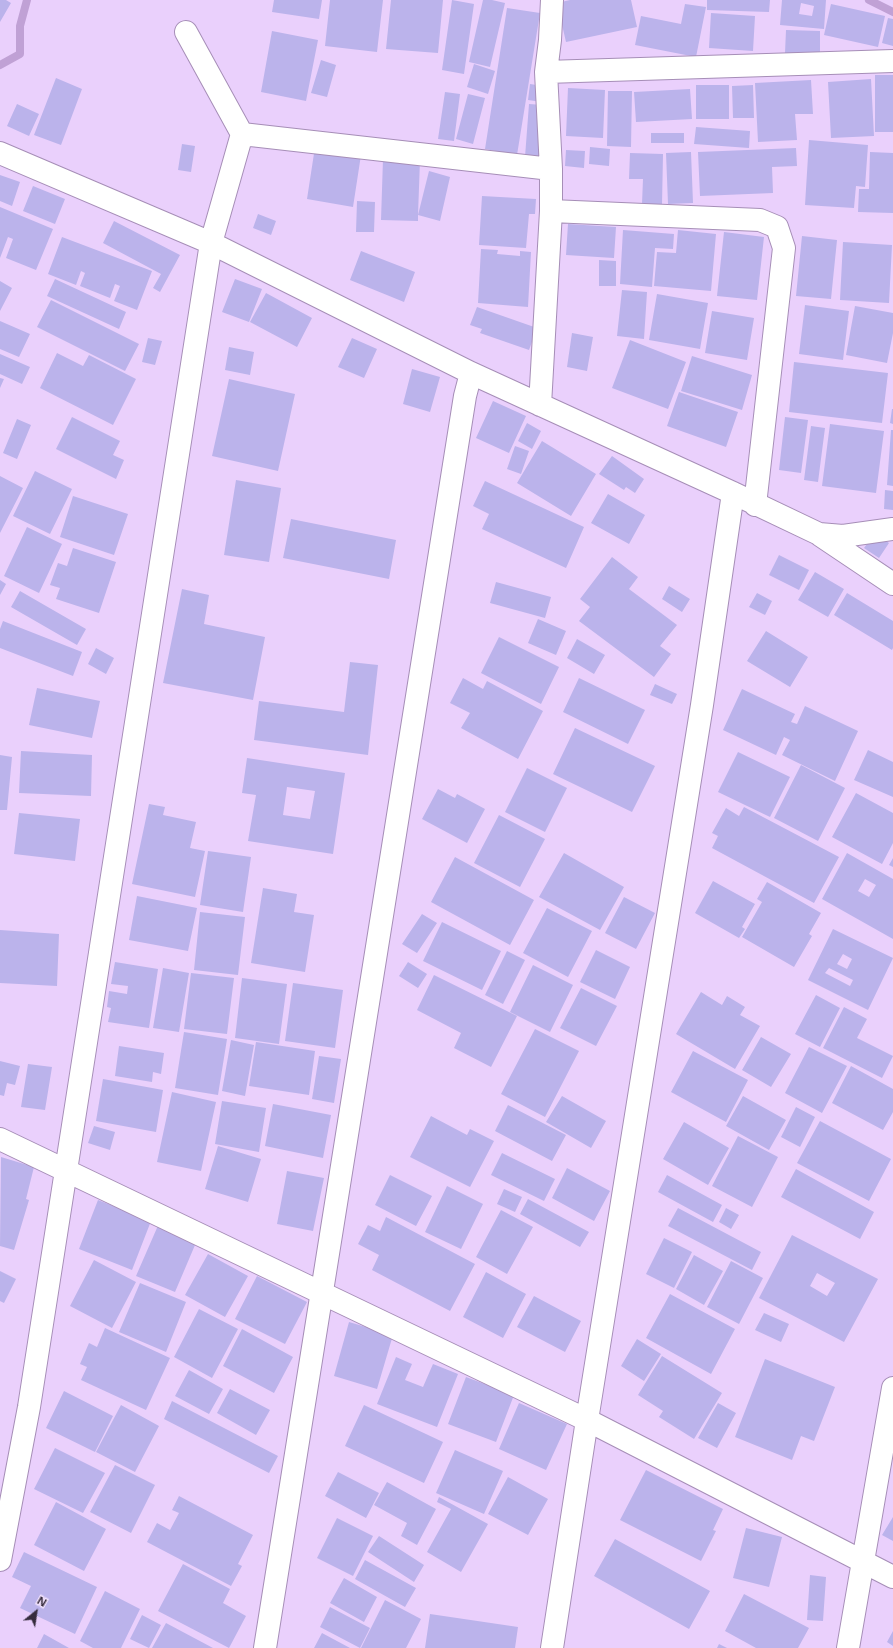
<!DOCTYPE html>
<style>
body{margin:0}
#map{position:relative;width:893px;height:1648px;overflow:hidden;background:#ead0fc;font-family:"Noto Sans",sans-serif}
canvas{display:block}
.north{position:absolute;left:16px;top:1592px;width:40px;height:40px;-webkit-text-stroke:3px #f1e2fd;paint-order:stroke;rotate:30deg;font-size:11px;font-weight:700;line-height:16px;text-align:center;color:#362c3d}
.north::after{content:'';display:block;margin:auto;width:14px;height:18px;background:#362c3d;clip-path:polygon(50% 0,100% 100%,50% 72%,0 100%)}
</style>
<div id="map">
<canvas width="893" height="1648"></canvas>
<div class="north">N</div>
</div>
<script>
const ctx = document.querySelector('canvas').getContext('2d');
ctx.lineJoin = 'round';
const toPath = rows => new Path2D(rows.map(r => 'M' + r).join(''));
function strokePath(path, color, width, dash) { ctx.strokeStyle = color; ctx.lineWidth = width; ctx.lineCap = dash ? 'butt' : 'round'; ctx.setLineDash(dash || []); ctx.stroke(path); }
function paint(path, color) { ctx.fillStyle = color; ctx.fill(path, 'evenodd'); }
strokePath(toPath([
 [869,0,893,12],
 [0,65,20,54,20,26,27,0]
]), '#c0a1d5', 8);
paint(toPath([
 [0,0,6,0,11,3,0,22],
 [274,0,322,0,319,19,272,12],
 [330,0,383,0,377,52,325,46],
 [391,0,443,0,438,53,386,49],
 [452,0,474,4,464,74,442,70],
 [483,0,492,0,505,3,490,67,469,62],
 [570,0,631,0,637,27,566,42,557,3],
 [707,0,770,0,769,12,707,10],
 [782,0,826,0,824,29,780,25],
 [801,3,814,6,812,16,799,14],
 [685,4,706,7,696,57,635,45,641,16,681,24],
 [831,4,885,16,878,47,824,35],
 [507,8,540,13,517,155,485,149],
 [711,13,755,16,753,51,709,48],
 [888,18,893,19,893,46,882,43],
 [786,30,820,31,820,53,785,53],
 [272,31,318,40,306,101,261,92],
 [321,60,336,65,327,97,311,93],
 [474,64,495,71,488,94,467,87],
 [875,75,893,75,893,132,875,132],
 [56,78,82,89,61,145,34,135],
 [871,79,874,136,831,138,828,82],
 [811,80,813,114,795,114,797,140,758,142,755,83],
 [530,84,543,86,542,102,528,100],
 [696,85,729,85,729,119,696,119],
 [753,85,754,118,733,118,732,86],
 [568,88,605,90,603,138,566,136],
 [690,89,692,119,636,122,634,92],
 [608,91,632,91,631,147,607,146],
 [445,92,460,94,454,141,438,139],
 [468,94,485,98,473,144,456,139],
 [17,104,39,114,29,136,7,126],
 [529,104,543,105,540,158,525,157],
 [696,127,750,131,749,148,694,144],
 [651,133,684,133,684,143,651,143],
 [809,140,868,145,865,187,856,186,854,208,805,205],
 [182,144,195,146,191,172,178,170],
 [315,147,361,155,353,207,307,199],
 [590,147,610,149,609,166,589,164],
 [796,148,797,166,772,167,773,193,700,196,698,152],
 [566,150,585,151,584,168,565,166],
 [691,152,693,203,668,204,666,153],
 [870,152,893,153,893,213,858,212,859,189,869,189],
 [630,153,663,154,662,205,642,204,643,179,629,179],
 [383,159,420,160,418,215,429,171,450,177,440,221,418,215,418,221,381,220],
 [0,175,20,182,12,206,0,201],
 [33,186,65,199,55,224,23,211],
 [482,196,536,199,535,214,529,214,526,248,479,245],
 [357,201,375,202,374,232,356,232],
 [0,207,53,229,36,270,6,258,13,239,8,237,0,258],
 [258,214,276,221,271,235,253,228],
 [114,221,180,255,160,292,153,288,161,274,103,243],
 [568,224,616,227,614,258,566,255],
 [623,230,674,234,673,249,655,248,652,287,620,284],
 [678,230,716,234,711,291,654,286,657,252,676,253],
 [724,232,764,237,757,300,717,296],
 [802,236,837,240,831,299,796,296],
 [62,237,152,271,137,310,114,301,120,286,115,284,110,298,80,286,85,273,81,271,76,285,48,274],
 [843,242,892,245,889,303,840,300],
 [481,249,498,250,497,254,520,256,520,251,531,252,528,307,478,303],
 [361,251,415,272,404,302,350,280],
 [599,260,616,261,616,286,599,286],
 [55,279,126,312,119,329,47,296],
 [235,279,262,289,249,322,222,312],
 [0,281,12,288,0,311],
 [622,290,647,292,644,339,617,336],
 [266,293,312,318,297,347,250,322],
 [657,294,708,303,700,349,649,340],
 [51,300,139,344,125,371,37,327],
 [805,305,849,311,843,360,799,354],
 [855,306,893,313,893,333,887,363,846,355],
 [477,307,537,328,529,350,480,333,482,329,470,325],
 [712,311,754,318,747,360,705,353],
 [0,321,30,334,19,357,0,349],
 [572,333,593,337,587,371,567,367],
 [148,338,162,341,155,365,142,362],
 [352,338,377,349,364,378,338,367],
 [630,340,686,362,668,409,612,388],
 [229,347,254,352,250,375,225,370],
 [57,353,83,366,89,355,136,379,113,425,40,388],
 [0,354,30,367,22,384,0,374],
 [692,356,752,375,742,410,681,391],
 [794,362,888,373,882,423,789,412],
 [412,369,440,377,430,412,403,404],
 [0,378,4,379,0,388],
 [229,379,295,394,278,471,212,456],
 [679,392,738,412,726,447,667,426],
 [493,401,526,416,509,453,476,438],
 [892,409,893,409,893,424,890,423],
 [72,417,120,441,113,455,124,460,116,479,56,449],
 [785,417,808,420,801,473,779,470],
 [17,419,31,425,17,459,3,453],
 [527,423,541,431,532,449,518,441],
 [830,424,884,431,876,493,822,486],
 [811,426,825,428,818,482,804,480],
 [891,430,893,430,893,486,887,485],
 [542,441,596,474,571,516,517,483],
 [515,446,529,451,521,474,507,469],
 [612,456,644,479,635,493,626,487,624,490,599,474],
 [35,471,72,489,50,534,13,516],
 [0,476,23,488,0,533],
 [236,480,281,488,269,562,224,555],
 [485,481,584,527,566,568,482,529,489,514,473,506],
 [885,490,893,491,893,510,884,509],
 [608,494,645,515,629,544,591,523],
 [73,496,128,514,114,555,60,537],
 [291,519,396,540,389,579,283,558],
 [27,527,62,544,39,593,4,576],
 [875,533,889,543,879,558,864,548],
 [73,548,116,562,99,613,56,599,60,588,50,585,58,563,67,566],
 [779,555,809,570,799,590,769,575],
 [612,557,638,577,629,589,677,625,660,646,671,654,654,677,579,621,590,607,580,599],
 [815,572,844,589,828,617,798,600],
 [0,580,6,584,0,595],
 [496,582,551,597,545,618,490,603],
 [669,586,690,599,682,612,662,599],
 [182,589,209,595,204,624,265,637,253,700,163,683],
 [20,591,86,629,77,645,11,607],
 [757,593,772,601,765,615,749,607],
 [847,593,893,621,893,648,892,650,834,615],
 [538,619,566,631,556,655,528,643],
 [3,621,82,652,73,676,0,648,0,629],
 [766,631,808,657,790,687,747,661],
 [499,637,559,667,541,704,481,673],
 [577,639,605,655,594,674,567,658],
 [96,648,114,658,106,674,88,664],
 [350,662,378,665,368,755,254,740,259,701,344,712],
 [463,678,483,689,487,681,543,711,518,759,461,728,470,713,450,703],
 [579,678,645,710,628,744,563,712],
 [655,684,677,694,672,704,650,695],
 [37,688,100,701,92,738,29,725],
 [742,689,795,714,791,722,797,724,805,706,858,731,835,781,782,755,790,740,784,737,776,755,723,730],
 [575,728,655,766,632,812,553,774],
 [868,750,893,762,893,797,854,780],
 [21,751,92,755,91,796,19,793],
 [738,752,790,777,770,817,718,792],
 [0,755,12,757,7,810,0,810],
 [247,758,345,773,333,854,248,841,256,795,242,793],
 [287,787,315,791,310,819,283,815],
 [801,765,845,788,818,841,774,818],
 [527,768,567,788,545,832,505,812],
 [438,789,455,798,457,794,485,809,467,843,422,819],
 [856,793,893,813,893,843,882,864,832,837],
 [149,804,165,807,163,815,196,822,190,848,205,851,195,897,132,884],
 [744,807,839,857,814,903,712,848,718,836,712,833,726,808,739,816],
 [19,813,80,819,75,861,14,854],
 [499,815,545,839,520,887,474,863],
 [208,851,251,857,243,912,200,905],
 [564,853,624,887,600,930,539,897],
 [847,853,893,879,893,939,822,899],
 [865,879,876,885,869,897,858,891],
 [455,857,534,900,510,945,431,902],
 [893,858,893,867,889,865],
 [713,881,755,904,742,927,745,929,739,938,695,913],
 [767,882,821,913,809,934,812,936,794,967,742,937,762,902,757,899],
 [263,888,297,894,294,912,314,915,305,972,251,963],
 [137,896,197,908,188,951,129,940],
 [624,897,655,913,636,949,605,933],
 [547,908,592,931,568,977,523,953],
 [200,912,245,917,238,975,194,970],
 [422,914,437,923,417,953,402,944],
 [442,922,501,951,482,990,423,961],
 [833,929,893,958,868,1010,808,980],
 [843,954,852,959,847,969,837,964],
 [829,968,853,980,850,986,825,973],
 [0,930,59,934,57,986,0,983],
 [596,950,630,967,615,999,580,982],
 [507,951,525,960,503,1004,485,995],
 [115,962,158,969,149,1028,108,1022,111,1008,107,1007,109,991,127,994,128,986,111,984],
 [408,962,427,974,418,988,399,976],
 [533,965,573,985,550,1032,510,1012],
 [163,968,189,973,179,1032,153,1028],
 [191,973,234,978,227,1034,184,1029],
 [434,975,517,1016,491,1067,454,1048,461,1033,417,1010],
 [242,978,287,984,279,1044,235,1038],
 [293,983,343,990,335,1048,285,1041],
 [581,988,617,1006,596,1046,560,1028],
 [701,992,722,1005,727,996,745,1007,740,1015,760,1026,735,1069,676,1034],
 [816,995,840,1008,820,1047,795,1034],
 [844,1007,867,1019,857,1038,893,1056,882,1078,823,1048],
 [535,1029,579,1051,545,1117,501,1094],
 [184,1032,227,1039,218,1095,175,1088],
 [761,1037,791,1054,771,1087,742,1070],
 [231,1040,254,1045,245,1096,222,1091],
 [256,1042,315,1051,309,1095,249,1086],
 [119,1046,164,1053,161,1074,153,1072,152,1082,115,1076],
 [809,1047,847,1066,822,1113,785,1093],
 [693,1051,748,1080,726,1122,671,1092],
 [319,1056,341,1059,334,1103,312,1099],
 [0,1061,20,1066,15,1085,7,1083,4,1096,0,1095],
 [28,1064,52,1067,45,1110,21,1107],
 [851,1066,893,1089,893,1112,883,1130,832,1103],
 [103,1079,163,1090,156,1132,96,1121],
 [172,1092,216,1102,201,1171,157,1162],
 [562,1096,606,1121,591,1148,546,1122],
 [743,1096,786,1120,769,1150,726,1126],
 [222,1101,266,1108,259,1152,215,1144],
 [273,1104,331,1115,323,1158,265,1146],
 [508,1105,566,1135,552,1161,495,1131],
 [796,1107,815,1117,800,1147,781,1137],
 [431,1116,467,1135,470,1129,494,1141,470,1187,410,1157],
 [820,1121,891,1159,869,1201,797,1163],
 [684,1122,729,1148,708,1185,663,1159],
 [94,1126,115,1132,110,1150,88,1143],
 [738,1136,778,1157,752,1207,712,1186],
 [218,1146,261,1159,248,1202,205,1189],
 [502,1153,555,1179,544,1201,491,1175],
 [1,1157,34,1167,26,1199,29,1200,14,1250,0,1246],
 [567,1168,610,1191,594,1221,552,1198],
 [796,1169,874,1212,860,1239,781,1197],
 [287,1171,324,1178,313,1231,277,1224],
 [390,1175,432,1196,416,1226,375,1205],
 [667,1175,722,1205,713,1222,658,1192],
 [447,1186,483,1204,461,1249,425,1232],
 [504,1189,522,1197,515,1212,497,1204],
 [528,1199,589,1232,580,1247,520,1214],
 [98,1200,151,1221,132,1270,79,1249],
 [678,1208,761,1252,752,1270,668,1226],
 [726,1208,739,1215,731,1229,719,1222],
 [501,1210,533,1227,507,1274,476,1257],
 [386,1217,475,1264,450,1311,372,1270,379,1255,358,1244,368,1225,380,1231],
 [160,1221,198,1238,175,1292,136,1276],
 [792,1235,878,1279,844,1342,759,1298],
 [817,1273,835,1283,827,1296,810,1286],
 [664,1238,692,1252,674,1288,646,1274],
 [208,1254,248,1276,225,1317,185,1295],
 [694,1255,723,1271,704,1305,676,1289],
 [94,1260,136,1282,112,1328,70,1306],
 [731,1261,763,1278,739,1324,707,1307],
 [0,1271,16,1279,4,1303,0,1301],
 [486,1272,526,1294,503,1338,463,1317],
 [257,1276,307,1302,285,1344,235,1319],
 [140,1283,186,1302,166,1352,119,1332],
 [670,1294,735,1329,711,1374,646,1338],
 [534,1296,581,1321,565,1352,517,1327],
 [199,1309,238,1329,212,1378,174,1357],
 [764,1313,789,1324,781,1342,755,1330],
 [349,1322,393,1335,377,1389,334,1376],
 [105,1328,170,1358,146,1410,81,1380,87,1367,80,1364,89,1343,97,1347],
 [242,1329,293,1357,274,1393,223,1366],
 [637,1339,661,1354,644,1381,621,1366],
 [662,1356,722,1393,694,1439,659,1417,663,1411,638,1395],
 [396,1357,412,1364,405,1380,423,1387,433,1364,458,1374,437,1427,377,1404],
 [765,1359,835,1387,814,1441,801,1436,792,1460,735,1437],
 [189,1370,223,1389,209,1414,175,1396],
 [466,1377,514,1395,496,1442,448,1424],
 [230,1389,270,1410,256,1435,217,1413],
 [64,1391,113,1416,95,1452,46,1428],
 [172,1401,278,1456,269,1473,164,1419],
 [519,1403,567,1424,546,1470,499,1449],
 [718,1403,736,1413,717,1448,698,1438],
 [121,1405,159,1426,135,1472,96,1452],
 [364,1405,443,1442,424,1483,345,1446],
 [55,1448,105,1473,83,1513,34,1489],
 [455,1450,503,1471,484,1514,436,1493],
 [115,1465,155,1485,131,1533,90,1512],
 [646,1470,723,1509,713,1530,716,1531,701,1561,620,1520],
 [338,1472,379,1493,366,1518,325,1496],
 [508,1477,548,1499,528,1535,488,1514],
 [387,1482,436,1509,417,1545,401,1536,407,1523,374,1505],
 [179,1496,253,1535,238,1564,242,1566,231,1586,147,1542,157,1523,170,1530,179,1513,172,1510],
 [439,1497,488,1524,461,1572,427,1552,451,1509,437,1502],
 [56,1502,106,1529,84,1571,34,1545],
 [893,1517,893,1541,882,1535],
 [337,1518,373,1536,353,1576,317,1558],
 [746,1528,782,1537,769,1587,733,1578],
 [379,1536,424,1565,414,1582,368,1552],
 [615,1539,710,1591,689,1629,594,1576],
 [24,1552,97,1587,75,1634,20,1608,31,1586,12,1577],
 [365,1560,416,1588,405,1607,355,1579],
 [183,1564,230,1589,223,1603,246,1616,229,1648,158,1611],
 [810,1575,826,1577,823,1621,807,1620],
 [344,1578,377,1597,364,1622,330,1603],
 [105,1591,140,1609,121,1648,93,1648,80,1641],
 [744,1594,809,1628,798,1648,756,1648,725,1631],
 [385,1600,421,1619,406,1648,361,1648],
 [330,1607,370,1628,360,1648,320,1627],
 [430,1614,518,1627,515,1648,425,1648],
 [142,1615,161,1625,149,1648,130,1639],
 [166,1623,213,1648,152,1648],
 [893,1631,893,1646,887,1642],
 [322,1633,350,1648,314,1648],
 [44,1634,69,1648,37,1648],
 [719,1644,727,1648,717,1648]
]), '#bbb3eb');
const minor = toPath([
 [546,72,893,61],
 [242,134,551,169],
 [0,153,211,243,471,373],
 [551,211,760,220,777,227,784,248,755,505],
 [540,405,551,211,551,169,546,72,550,40,552,0],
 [820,535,893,584],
 [0,1139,587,1420,893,1577],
 [0,1560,29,1407,211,243,242,134,186,32],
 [265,1648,465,396,471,373,733,493,819,534,843,536,893,529],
 [552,1648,587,1420,702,705,733,493],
 [848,1648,893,1388]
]);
strokePath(minor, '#a68eb7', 24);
strokePath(minor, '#fff', 22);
</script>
